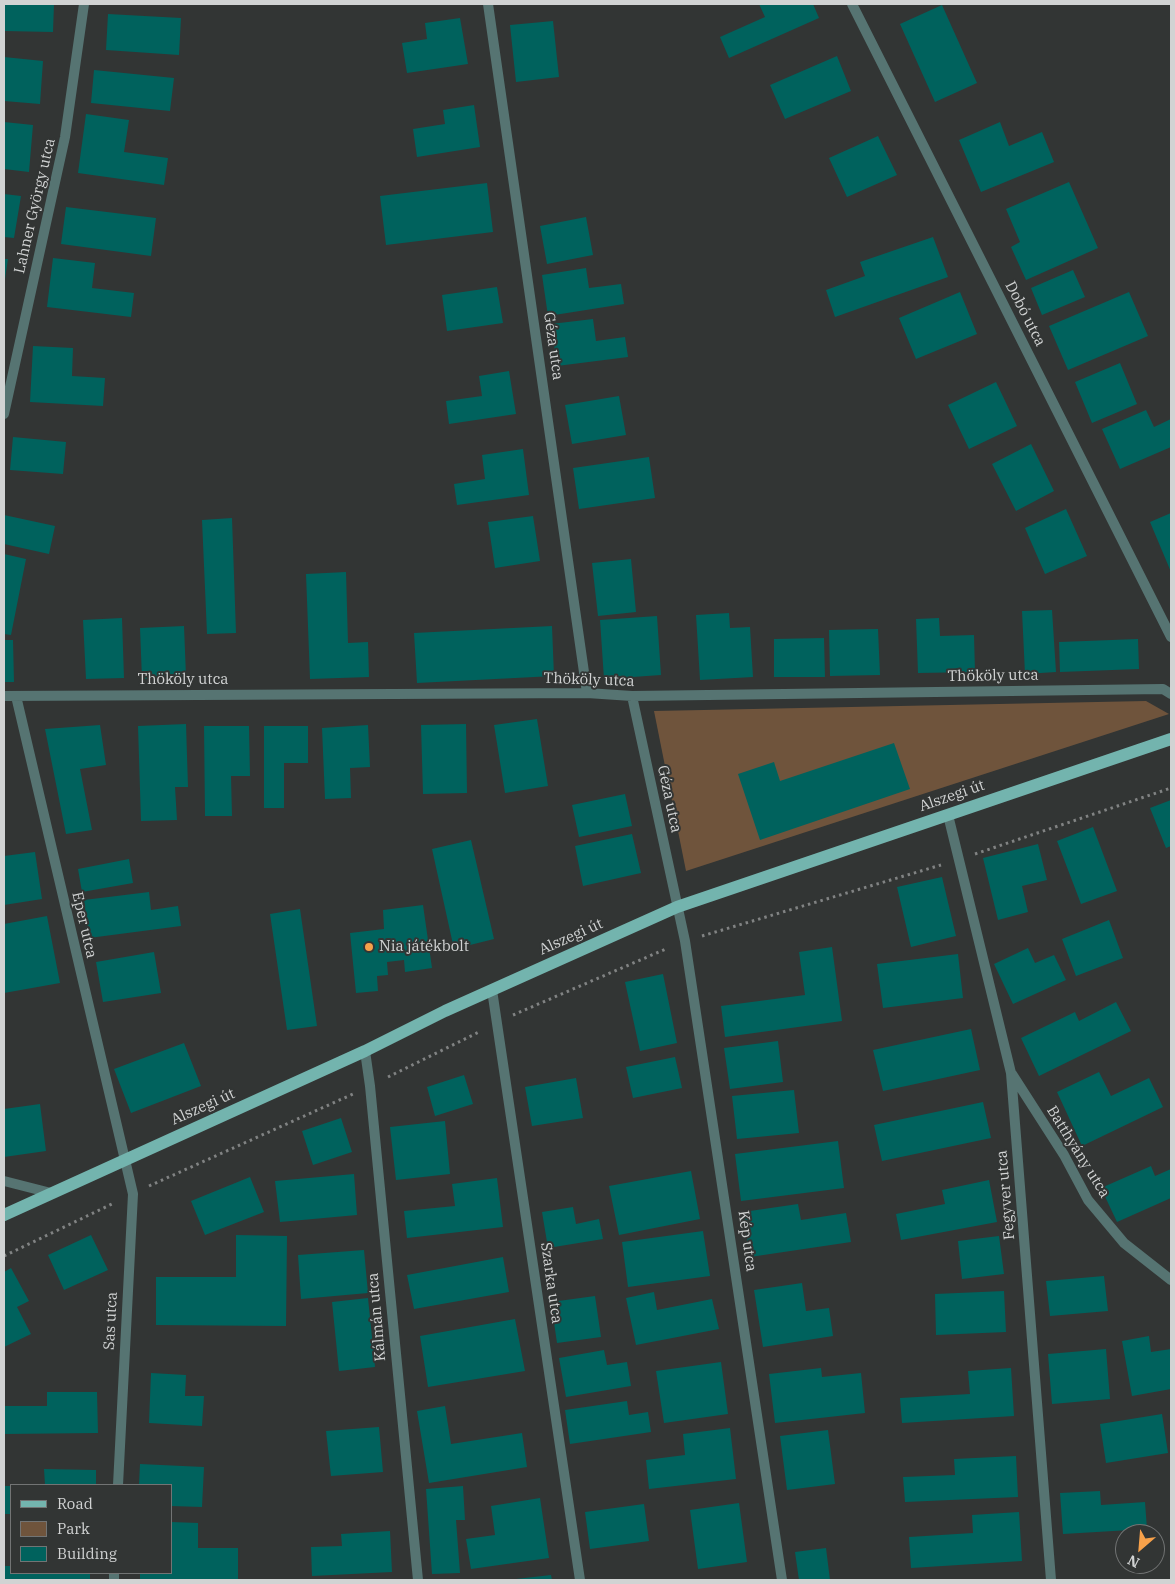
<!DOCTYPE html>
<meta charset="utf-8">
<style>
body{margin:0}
#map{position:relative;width:1175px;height:1584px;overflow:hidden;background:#323534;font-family:"IBM Plex Serif",serif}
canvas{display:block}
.frame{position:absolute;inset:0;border:5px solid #d1d3d3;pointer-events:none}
.legend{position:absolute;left:10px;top:1484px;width:162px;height:90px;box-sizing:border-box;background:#323534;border:1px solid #727474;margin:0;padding:6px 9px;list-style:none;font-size:15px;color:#d1d3d3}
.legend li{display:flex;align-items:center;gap:10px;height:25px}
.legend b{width:25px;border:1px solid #727474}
.north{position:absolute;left:1115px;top:1524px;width:50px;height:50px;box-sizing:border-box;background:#323534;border:1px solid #727474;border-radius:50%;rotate:207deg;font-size:14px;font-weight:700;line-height:20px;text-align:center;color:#d1d3d3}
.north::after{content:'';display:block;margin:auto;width:18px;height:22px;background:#f7a14a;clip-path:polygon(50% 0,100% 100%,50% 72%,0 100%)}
</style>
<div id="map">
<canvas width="1175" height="1584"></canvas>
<div class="frame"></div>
<ul class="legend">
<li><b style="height:6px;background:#73b4ae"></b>Road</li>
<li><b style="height:14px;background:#6f543c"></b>Park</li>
<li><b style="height:14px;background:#00625d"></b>Building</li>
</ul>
<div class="north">N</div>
</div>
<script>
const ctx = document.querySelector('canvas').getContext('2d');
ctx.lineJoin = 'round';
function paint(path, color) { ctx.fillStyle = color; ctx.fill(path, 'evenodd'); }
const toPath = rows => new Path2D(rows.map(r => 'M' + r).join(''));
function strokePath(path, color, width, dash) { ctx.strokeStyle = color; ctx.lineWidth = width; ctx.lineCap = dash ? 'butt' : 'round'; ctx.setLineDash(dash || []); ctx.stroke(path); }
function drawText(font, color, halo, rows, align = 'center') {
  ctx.font = font + ' "IBM Plex Serif",serif'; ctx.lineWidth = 4; ctx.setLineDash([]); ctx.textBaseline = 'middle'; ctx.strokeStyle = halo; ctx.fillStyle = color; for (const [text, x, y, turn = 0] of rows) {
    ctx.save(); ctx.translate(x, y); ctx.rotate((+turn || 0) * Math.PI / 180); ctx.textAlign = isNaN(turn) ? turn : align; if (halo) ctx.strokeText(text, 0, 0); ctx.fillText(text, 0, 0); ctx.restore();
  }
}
paint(toPath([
 [1146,701,1169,714,686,871,654,711]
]), '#6f543c');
paint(toPath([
 [4,4,54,4,53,32,4,31],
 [759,4,813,4,819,18,729,58,720,37,765,17],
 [942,5,977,83,935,102,900,24],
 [108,14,181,18,179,55,106,50],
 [460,18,468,64,407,73,402,43,427,39,425,23],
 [553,21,559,77,516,82,510,25],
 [837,56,851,91,785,119,770,85],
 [4,57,43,61,40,104,4,101],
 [94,70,174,78,170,111,91,103],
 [474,105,480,147,417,157,413,129,445,124,443,110],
 [86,114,129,120,124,152,168,158,164,185,78,173],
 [4,122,33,125,29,172,4,169],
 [1000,122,1009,146,1042,132,1054,162,981,192,959,140],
 [878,136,897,175,847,197,829,158],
 [1069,182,1098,248,1026,280,1011,247,1020,242,1006,209],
 [487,183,493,232,386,245,380,196],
 [4,194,21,196,14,238,4,237],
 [66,207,156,218,151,256,61,244],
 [586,217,593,255,547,264,540,226],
 [933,237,948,277,835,317,826,290,865,276,860,262],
 [53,258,95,263,92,288,134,293,131,317,47,307],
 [4,259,8,259,5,279,4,279],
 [586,268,589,288,621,284,624,304,548,316,542,275],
 [1073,270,1085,297,1042,315,1031,288],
 [497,287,503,323,447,331,442,295],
 [960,292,977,334,916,359,899,318],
 [1129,292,1148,336,1068,370,1049,326],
 [593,319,596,341,625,337,628,357,557,366,551,324],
 [33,346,73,348,72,376,105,378,103,406,30,402],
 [1120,363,1137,404,1092,423,1075,382],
 [509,371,516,414,449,424,446,401,482,396,479,376],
 [996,382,1017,426,969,449,948,405],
 [619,396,626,435,572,444,565,405],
 [1146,410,1154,427,1171,419,1171,447,1120,469,1102,429],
 [13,437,66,442,63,474,10,470],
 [1031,444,1054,491,1016,511,992,464],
 [523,449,529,495,457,505,454,484,485,479,482,455],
 [649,457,655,498,579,509,573,468],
 [1066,509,1087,556,1045,574,1025,528],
 [1171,513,1171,572,1150,522],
 [4,515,55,526,49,554,4,544],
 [533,516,540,561,495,568,488,522],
 [232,518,236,633,207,634,202,520],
 [4,554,26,559,11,635,4,634],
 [631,559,636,612,598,616,592,563],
 [346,572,348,643,368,642,369,677,310,679,306,574],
 [1052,610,1056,672,1025,674,1022,611],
 [729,613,730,628,750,627,753,677,700,680,696,615],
 [657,616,661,675,604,679,600,620],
 [122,618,124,678,86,679,83,620],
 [939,618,940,636,974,635,975,672,918,673,916,619],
 [184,626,186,676,142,679,140,628],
 [552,626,554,676,417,683,414,633],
 [878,629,880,675,830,676,829,630],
 [824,638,825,677,774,677,774,639],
 [1138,639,1139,669,1060,672,1059,642],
 [4,640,13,640,14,682,4,682],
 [537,719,548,786,505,793,494,725],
 [186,724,188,787,175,787,177,820,141,821,138,726],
 [466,724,467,793,423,794,421,725],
 [100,725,106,765,80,769,92,830,66,834,45,729],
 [368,725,370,767,350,768,351,798,325,799,322,728],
 [204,726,249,726,250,776,231,776,232,816,205,816],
 [264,726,308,726,308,763,284,763,284,808,264,808],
 [894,743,910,789,760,840,738,774,774,762,780,781],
 [625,794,632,826,579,837,572,805],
 [1171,800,1171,846,1166,848,1150,808],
 [1093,827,1117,891,1081,904,1057,841],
 [632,834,641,873,583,886,575,846],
 [471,840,494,939,454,949,432,849],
 [1038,844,1047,880,1022,886,1028,912,998,920,983,858],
 [35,852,42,899,4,905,4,856],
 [129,859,133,883,82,892,78,869],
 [942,877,956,936,911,947,897,887],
 [149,892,151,910,178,906,181,926,89,938,84,900],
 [423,905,432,968,405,972,404,960,387,962,388,975,377,976,378,991,356,993,350,933,384,929,383,910],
 [300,909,317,1026,287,1030,270,914],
 [47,916,60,983,4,993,4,924],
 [1109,920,1123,958,1076,976,1062,939],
 [832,947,842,1021,725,1037,721,1006,805,995,799,952],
 [1028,948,1035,963,1054,955,1066,980,1013,1004,994,964],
 [154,952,161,993,103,1002,96,962],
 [958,954,963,998,883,1008,877,964],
 [663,974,677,1043,640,1051,625,982],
 [1116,1002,1131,1031,1039,1076,1021,1038,1075,1012,1079,1021],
 [971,1029,980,1070,883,1091,873,1050],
 [778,1041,783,1082,730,1089,724,1048],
 [184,1043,201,1086,131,1113,114,1069],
 [675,1057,682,1088,633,1098,626,1067],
 [1099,1072,1111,1096,1149,1078,1163,1107,1082,1146,1057,1092],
 [464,1075,473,1104,435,1116,427,1087],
 [576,1078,583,1118,532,1126,525,1087],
 [794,1090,799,1133,737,1139,732,1096],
 [983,1102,991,1138,882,1161,874,1125],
 [40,1104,46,1151,4,1157,4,1109],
 [341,1118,352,1152,313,1165,302,1131],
 [445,1121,450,1174,396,1180,390,1127],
 [838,1141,844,1188,741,1201,735,1154],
 [1151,1166,1155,1176,1171,1169,1171,1198,1117,1222,1101,1188],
 [691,1171,700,1219,619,1235,609,1186],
 [354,1174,357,1215,280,1222,275,1181],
 [250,1177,264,1212,205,1235,191,1201],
 [497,1178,503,1227,407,1238,404,1211,455,1206,452,1184],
 [989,1180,997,1222,901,1240,896,1214,945,1204,942,1190],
 [798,1204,801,1220,846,1213,851,1242,750,1257,743,1212],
 [573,1207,576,1224,599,1219,603,1239,548,1248,542,1212],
 [703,1231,710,1276,628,1287,622,1242],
 [91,1235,108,1270,64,1290,48,1255],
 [236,1235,287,1236,286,1326,156,1325,156,1277,236,1277],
 [999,1236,1004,1274,962,1279,958,1241],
 [364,1250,368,1293,301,1299,298,1255],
 [503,1257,509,1292,414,1309,407,1275],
 [11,1268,29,1301,17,1307,31,1334,4,1347,4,1272],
 [1104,1276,1108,1311,1050,1316,1046,1281],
 [802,1283,806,1311,829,1308,833,1336,763,1347,754,1290],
 [1004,1291,1006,1332,936,1335,935,1294],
 [654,1292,657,1310,712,1299,719,1329,636,1345,626,1298],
 [595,1296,601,1337,557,1343,551,1302],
 [368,1298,375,1367,339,1371,332,1302],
 [515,1319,525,1371,428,1387,420,1336],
 [1149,1336,1151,1352,1171,1349,1171,1389,1132,1396,1122,1341],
 [1106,1349,1110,1399,1052,1404,1048,1354],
 [604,1350,607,1365,627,1362,631,1386,566,1397,559,1358],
 [721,1362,728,1414,664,1423,656,1371],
 [821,1368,822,1377,861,1373,865,1413,775,1423,769,1374],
 [1011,1368,1014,1416,902,1423,900,1398,970,1394,968,1371],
 [151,1373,186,1375,185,1396,204,1396,202,1426,149,1423],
 [47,1392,97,1392,98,1433,4,1434,4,1406,47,1406],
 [627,1401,629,1415,648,1412,651,1432,570,1444,565,1410],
 [445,1406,451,1444,522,1433,527,1467,429,1483,417,1411],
 [1162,1414,1168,1453,1106,1463,1100,1424],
 [379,1427,383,1472,331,1476,326,1431],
 [730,1428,736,1479,649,1489,646,1460,685,1455,683,1434],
 [828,1430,835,1484,787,1490,780,1436],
 [1016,1456,1018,1497,905,1502,903,1477,955,1475,954,1459],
 [140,1464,204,1467,202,1507,171,1506,171,1485,139,1485],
 [44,1469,96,1470,96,1485,45,1485],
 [4,1486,11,1486,11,1514,4,1514],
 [463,1486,465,1520,456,1520,460,1573,432,1574,426,1489],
 [1100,1491,1101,1505,1145,1502,1147,1529,1063,1534,1060,1493],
 [540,1498,549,1558,471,1569,466,1539,495,1535,491,1506],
 [739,1503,747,1562,698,1569,690,1510],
 [644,1504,649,1541,590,1549,585,1512],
 [1019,1512,1022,1561,911,1568,909,1537,973,1533,972,1515],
 [171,1522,198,1523,198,1548,238,1548,238,1580,140,1580,140,1573,171,1573],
 [390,1531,392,1572,312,1576,311,1547,342,1546,341,1534],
 [826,1548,830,1580,799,1580,795,1552],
 [4,1566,11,1566,11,1573,90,1573,90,1580,4,1580],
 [551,1575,552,1580,516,1580,516,1579]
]), '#00625d');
strokePath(toPath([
 [975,854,1171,788],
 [702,936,941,865],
 [513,1015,668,948],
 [388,1077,481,1031],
 [149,1186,353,1094],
 [4,1256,114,1203]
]), '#818383', 3, [2.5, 4]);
strokePath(toPath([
 [488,4,587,693],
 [852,4,1171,637],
 [4,414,65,137,84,4],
 [4,696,587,693,632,696,1163,689,1171,694],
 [16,696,133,1194,118,1485],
 [632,696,685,941,782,1580],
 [948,815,1011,1073,1051,1580],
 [492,990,580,1580],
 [365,1051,370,1086,418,1580],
 [1012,1074,1064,1155,1088,1200,1124,1243,1171,1280],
 [4,1181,51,1193],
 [114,1580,114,1573]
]), '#567472', 10);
strokePath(toPath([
 [4,1215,365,1051,445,1011,677,907,1171,739]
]), '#73b4ae', 12);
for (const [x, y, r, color] of [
 [369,947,5,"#f7a14a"]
]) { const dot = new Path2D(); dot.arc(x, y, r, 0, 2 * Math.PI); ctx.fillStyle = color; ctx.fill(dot); strokePath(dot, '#323534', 2); }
drawText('15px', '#d1d3d3', '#323534', [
 ["Lahner György utca",35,206,-77],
 ["Dobó utca",1025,314,63],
 ["Géza utca",553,346,82],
 ["Thököly utca",993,676,-1],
 ["Thököly utca",183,680],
 ["Thököly utca",589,680,2],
 ["Alszegi út",952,796,-19],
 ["Géza utca",669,799,78],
 ["Eper utca",84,925,77],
 ["Alszegi út",571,937,-24],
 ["Alszegi út",203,1107,-24],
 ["Batthyány utca",1078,1152,58],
 ["Fegyver utca",1006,1195,-95],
 ["Kép utca",747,1241,82],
 ["Szarka utca",551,1283,82],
 ["Kálmán utca",377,1317,-95],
 ["Sas utca",111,1321,-87]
]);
drawText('15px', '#d1d3d3', '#323534', [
 ["Nia játékbolt",379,947]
], 'left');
</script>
